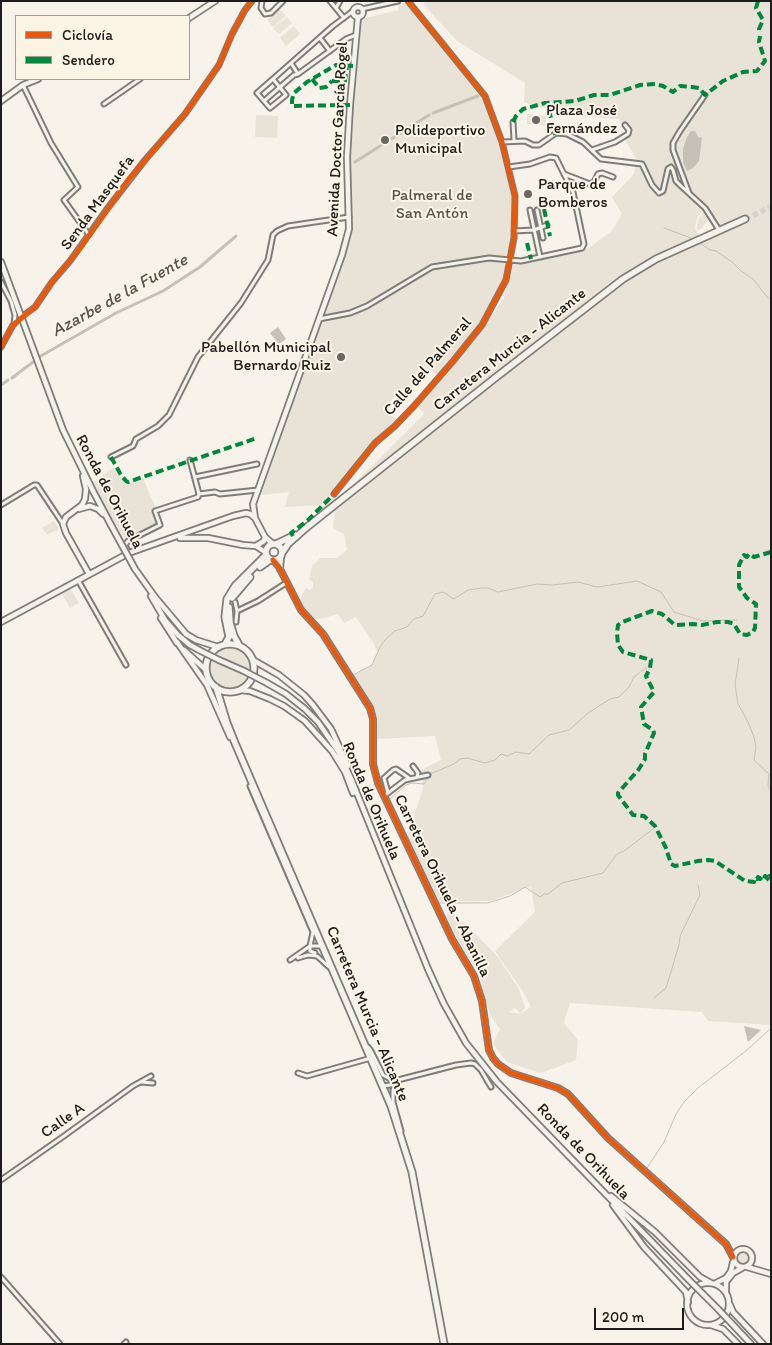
<!DOCTYPE html>
<meta charset="utf-8">
<style>
body{margin:0}
#map{position:relative;width:772px;height:1345px;overflow:hidden;background:#f7f3ea;font-family:Itim,sans-serif}
canvas{display:block}
.frame{position:absolute;inset:0;border:2px solid #1c1c1c;pointer-events:none}
.legend{position:absolute;left:15px;top:15px;width:175px;height:65px;box-sizing:border-box;background:#fcf5e5;border:1px solid #a29e95;margin:0;padding:6px 9px;list-style:none;font-size:15px;color:#1c1c1c}
.legend li{display:flex;align-items:center;gap:10px;height:25px}
.legend b{width:25px;border:1px solid #a29e95}
.scale{position:absolute;left:594px;top:1308px;width:90px;height:22px;box-sizing:border-box;border:2px solid #1c1c1c;border-top:0;padding-left:6px;font-size:15px;line-height:18px;white-space:nowrap;color:#1c1c1c;-webkit-text-stroke:4px #fcf5e5;paint-order:stroke}
</style>
<div id="map">
<canvas width="772" height="1345"></canvas>
<div class="frame"></div>
<ul class="legend">
<li><b style="height:6px;background:#e8590c"></b>Ciclovía</li>
<li><b style="height:6px;background:#00873e"></b>Sendero</li>
</ul>
<div class="scale">200 m</div>
</div>
<script>
const ctx = document.querySelector('canvas').getContext('2d');
ctx.lineJoin = 'round';
function paint(path, color) { ctx.fillStyle = color; ctx.fill(path, 'evenodd'); }
const toPath = rows => new Path2D(rows.map(r => 'M' + r).join(''));
function strokePath(path, color, width, dash) { ctx.strokeStyle = color; ctx.lineWidth = width; ctx.lineCap = dash ? 'butt' : 'round'; ctx.setLineDash(dash || []); ctx.stroke(path); }
function drawText(font, color, halo, rows, align = 'center') {
  ctx.font = font + ' Itim,sans-serif'; ctx.lineWidth = 4; ctx.setLineDash([]); ctx.textBaseline = 'middle'; ctx.strokeStyle = halo; ctx.fillStyle = color; for (const [text, x, y, turn = 0] of rows) {
    ctx.save(); ctx.translate(x, y); ctx.rotate((+turn || 0) * Math.PI / 180); ctx.textAlign = isNaN(turn) ? turn : align; if (halo) ctx.strokeText(text, 0, 0); ctx.fillText(text, 0, 0); ctx.restore();
  }
}
paint(toPath([
 [425,1,771,1,771,1025,708,1021,702,1012,570,1003,564,1023,578,1040,576,1060,541,1073,507,1062,493,1044,500,1029,493,1019,491,1018,479,974,461,946,447,917,448,912,465,923,498,957,519,989,525,1008,520,1013,515,1008,509,1012,520,1014,531,1007,524,993,495,951,535,912,531,886,491,901,437,902,407,838,423,788,421,770,441,760,435,736,376,739,378,718,363,690,353,675,372,665,377,652,374,644,356,617,344,623,338,614,321,619,314,619,305,611,300,602,301,596,306,588,310,590,313,588,313,582,309,580,312,566,320,558,337,558,347,550,344,534,333,528,335,511,498,380,626,282,658,262,747,222,744,216,720,226,719,220,714,217,705,208,697,218,695,228,700,237,655,257,316,518,315,516,331,498,345,493,424,414,417,405,472,344,504,298,513,265,588,248,611,232,622,214,612,197,634,174,636,158,625,140,630,132,619,119,572,116,524,102,525,83,457,41,424,5],
 [406,2,484,96,504,154,513,196,512,238,505,279,480,325,451,363,438,376,431,370,404,400,397,394,383,409,397,421,376,441,321,505,285,507,289,492,261,495,343,256,351,227,349,163,350,108,361,19,399,10,398,4],
 [280,9,286,16,273,27,267,20],
 [287,17,292,23,279,34,273,28],
 [294,26,300,34,286,46,280,38],
 [527,114,546,116,545,125,527,124],
 [256,115,278,116,277,138,255,137],
 [703,212,709,219,701,229,697,230,698,220],
 [115,467,125,484,143,478,156,509,153,510,158,523,124,538,91,483],
 [54,521,59,529,47,535,42,528],
 [70,588,79,603,70,608,61,593],
 [225,647,234,647,244,652,250,660,251,672,214,655],
 [211,659,249,677,239,687,229,689,221,687,214,682,210,675,209,665],
 '736 1258a7 7 0 1 1 14 0a7 7 0 1 1-14 0Z'
]), '#e8e2d7');
paint(toPath([
 [691,131,695,131,698,137,702,138,699,161,693,168,687,171,683,162,683,149,687,137],
 [278,327,286,339,279,344,270,333],
 [744,1026,761,1030,748,1042]
]), '#c5c1b7');
strokePath(toPath([
 [664,228,691,238],
 [700,243,710,250,716,251,732,262,740,270,754,280,767,297,771,299],
 [739,658,735,685,738,704,748,722,754,737,756,747,754,760,769,774,768,786,771,791],
 [353,675,372,665,380,647,385,640,395,631,407,627,414,619,423,616,435,594,443,592,454,599,468,590,482,588,488,588,498,592,537,584,552,585,578,582,597,587,637,581,661,592,674,612,703,621,737,620],
 [390,799,406,785,412,783,424,784,430,774,454,764,460,759,467,758,485,763,495,760,501,754,507,756,516,752,529,754,549,735,569,730,588,713,610,699,619,697,629,687,634,677,647,667],
 [437,903,488,903,510,896,525,887,540,897,544,894,548,894,562,883,603,873,617,854,624,851,653,829],
 [654,998,666,988,679,945,680,936,700,895,698,885],
 [647,1168,664,1142,676,1114,684,1102,698,1088,747,1050,771,1028]
]), '#c5c1b7', 1);
strokePath(toPath([
 [433,113,478,96],
 [355,162,429,115],
 [39,357,116,313,163,291,200,267,236,236],
 [12,378,33,362],
 [1,385,8,380]
]), '#c5c1b7', 3);
strokePath(toPath([
 [745,219,771,207]
]), '#d6d3cb', 5.5, [5.5, 3]);
const street = toPath([
 [262,1,261,8,265,14,271,13,283,1],
 [330,1,344,18],
 [336,8,340,1],
 [362,9,398,1],
 [320,38,330,51],
 [291,63,298,74],
 [273,79,286,95,270,108,257,93,273,79,291,63,333,26,353,11],
 [23,85,51,143,78,187,64,200,89,235],
 [264,101,294,75,298,74,346,39,356,35],
 [104,104,140,79],
 [513,122,514,140],
 [502,142,525,141,533,145,539,145,556,133,567,134,583,142,601,159,642,164,652,185,659,193,663,191,668,169,671,167,673,170,676,181,681,186,705,208,719,230],
 [592,150,615,142,628,134,629,130,625,125],
 [564,174,590,184,594,182,598,174,602,173,613,177],
 [689,193,673,150,673,143,680,131,705,95],
 [530,210,540,257],
 [537,210,543,238],
 [514,231,534,230,547,225],
 [1,282,11,301,15,315,14,324],
 [24,315,35,307,52,282,70,261,107,209,145,160,185,114,219,65,232,34,245,10,252,1],
 [319,319,350,313,367,306,432,267,489,258,521,261,582,248,584,244,573,192,556,158,550,157,530,164,509,167],
 [1,347,13,325,18,320],
 [111,457,133,446,136,439,158,426,169,415,198,357,241,303,268,260,273,235,277,231,288,226,349,217],
 [190,460,199,494],
 [195,477,257,464],
 [334,494,375,443,395,426,414,406,454,360,482,325,506,280,514,238,515,196,502,142,485,96,408,1],
 [1,505,34,485,37,485,63,524],
 [129,553,125,545,128,541,160,525,155,511,198,497,199,494,215,492,220,494,258,490],
 [78,580,126,665],
 [235,602,237,611,236,622],
 [237,611,258,601,286,583],
 [413,766,418,773,417,777],
 [250,786,313,932,310,946,290,960],
 [388,793,384,778,393,770,396,769,409,778],
 [384,796,405,780,428,775],
 [315,953,310,951,310,946,322,946],
 [298,958,308,955,317,956,329,967],
 [368,1047,371,1051,383,1075,394,1081,456,1065,471,1063,475,1064,481,1070,491,1087],
 [298,1073,307,1076,371,1058],
 [141,1082,153,1083],
 [398,1083,393,1090,393,1102,401,1131],
 [383,1086,397,1084],
 [1,1180,64,1136,133,1086,151,1076],
 [1,1277,60,1344],
 [124,1344,126,1342]
]);
const secondary = toPath([
 '353 12a5 5 0 1 1 10 0a5 5 0 1 1-10 0Z',
 [189,18,215,1],
 [1,101,23,85,38,79],
 [1,262,63,430,94,493,111,525],
 [83,476,86,489,85,499,82,505,66,517,63,524,66,533,89,574],
 [79,509,90,506,98,509,103,514],
 [255,518,253,504,342,255,349,229,347,157,350,105,358,17],
 [180,538,208,538,243,545,256,546,264,541,265,537],
 [256,546,265,552],
 [273,560,279,567,301,610,323,634,370,708,373,719,373,764,378,783,452,939,474,976,482,1001,489,1050,493,1058,498,1064,511,1073,558,1088,568,1094,608,1138,726,1244,733,1257],
 [135,569,155,597,186,634,196,640,218,647],
 [280,569,281,556],
 [151,596,165,620,178,635,190,645,201,651],
 [161,618,177,643],
 [1,622,129,553,233,516,246,513,250,514,255,518,265,537,273,544],
 [177,642,207,685,230,737],
 [184,650,206,670],
 [219,660,244,671],
 [253,660,279,675,304,695,313,705,331,729,348,766],
 [267,683,286,694,305,709,318,722,338,751,352,781,428,969,444,1004,466,1043,497,1082,688,1279],
 [240,690,250,691,270,699,284,706,305,721,332,751,345,772,353,793],
 [611,1196,655,1232,700,1277,711,1283],
 [613,1205,644,1247,686,1292,688,1302],
 '734 1258a9 9 0 1 1 18 0a9 9 0 1 1-18 0Z',
 [747,1267,771,1274],
 [716,1283,726,1278,731,1271,733,1262],
 '687 1304a21 21 0 1 1 42 0a21 21 0 1 1-42 0Z',
 [726,1291,726,1282,729,1278,733,1273,742,1268],
 [703,1294,718,1309],
 [730,1305,733,1312,763,1344],
 [711,1325,723,1329,738,1344],
 [735,1327,751,1344]
]);
const highway = toPath([
 '266 552a8 8 0 1 1 16 0a8 8 0 1 1-16 0Z',
 [276,544,295,535],
 [282,553,288,544,307,527,495,378,623,279,656,259,745,219],
 [260,567,270,560],
 [232,598,250,577],
 [229,607,230,623,234,636,239,645],
 [225,644,229,637,225,617,227,599,235,586,266,555],
 '206 668a24 24 0 1 1 48 0a24 24 0 1 1-48 0Z',
 [216,687,227,723,235,743,391,1106,412,1172,444,1344]
]);
strokePath(street, '#7f7d79', 7);
strokePath(secondary, '#7f7d79', 8);
strokePath(highway, '#7f7d79', 9);
strokePath(street, '#f5f2ec', 3);
strokePath(secondary, '#f5f2ec', 4.5);
strokePath(highway, '#f5f2ec', 5.5);
const secondaryBridge = toPath([
 [111,525,135,569],
 [201,651,219,660],
 [244,671,267,683],
 [688,1279,703,1294],
 [718,1309,735,1327]
]);
strokePath(secondaryBridge, '#7f7d79', 8, []);
strokePath(secondaryBridge, '#f5f2ec', 4.5);
strokePath(toPath([
 [758,1,756,8,763,20,759,29,759,32],
 [312,79,319,88,326,87,332,81],
 [332,81,345,81,347,66],
 [350,105,292,106,292,100,294,93,307,82,336,65,353,66],
 [549,110,555,135],
 [513,122,516,116,523,109,545,103,575,101,594,95,610,95,640,85,655,84,663,86,673,92,680,86,692,87,699,88,705,95,723,81,743,72,757,71,765,61,759,42,760,36],
 [544,209,550,236],
 [527,243,531,259],
 [111,457,121,475,126,481,128,482,257,438],
 [293,536,291,533,307,521,334,494],
 [771,552,754,557,749,554,747,557,744,555,739,565,739,587,747,598,756,604,755,628,753,632,747,635,740,634,734,624,728,622,717,622,702,625,693,624,675,625,662,614,652,611,622,622,618,625,617,633,618,645,623,652,651,660,650,668,646,676,654,692,641,707,644,724,653,730,654,733,645,754,645,759,639,769,618,793,618,795,633,815,644,816,655,826,666,848,671,864,675,866,698,861,708,860,715,861,745,881,754,882,755,878,757,879,758,877,760,879,762,877,764,879,765,876,769,880,769,876,771,877]
]), '#00873e', 4, [8, 4]);
strokePath(toPath([
 [1,347,13,325,35,307,52,282,78,251,129,179,185,114,219,65,232,34,245,10,252,1],
 [334,494,375,443,395,426,414,406,454,360,482,325,506,280,514,238,515,196,502,142,485,96,408,1],
 [273,560,279,567,301,610,323,634,370,708,373,719,373,764,378,783,452,939,474,976,482,1001,489,1050,493,1058,498,1064,511,1073,558,1088,568,1094,608,1138,726,1244,733,1257]
]), '#e8590c', 5);
for (const [x, y, r, color] of [
 [536,120,5,"#696764"],
 [385,140,5,"#696764"],
 [528,194,5,"#696764"],
 [341,357,5,"#696764"]
]) { const dot = new Path2D(); dot.arc(x, y, r, 0, 2 * Math.PI); ctx.fillStyle = color; ctx.fill(dot); strokePath(dot, '#fcf5e5', 2); }
drawText('16px', '#1c1c1c', '#fcf5e5', [
 ["Plaza José",546,111],
 ["Fernández",546,129],
 ["Polideportivo",395,131],
 ["Municipal",395,149],
 ["Parque de",538,185],
 ["Bomberos",538,203],
 ["Pabellón Municipal",331,348,"right"],
 ["Bernardo Ruiz",331,366,"right"]
], 'left');
drawText('16px', '#1c1c1c', '#fcf5e5', [
 ["Avenida Doctor García Rogel",338,139,-87],
 ["Senda Masquefa",98,203,-54],
 ["Carretera Murcia - Alicante",510,350,-38],
 ["Calle del Palmeral",428,367,-49],
 ["Ronda de Orihuela",109,492,62],
 ["Ronda de Orihuela",371,801,67],
 ["Carretera Orihuela - Abanilla",442,886,64],
 ["Carretera Murcia - Alicante",367,1014,67],
 ["Calle A",63,1121,-35],
 ["Ronda de Orihuela",583,1152,46]
]);
drawText('16px', '#555450', '#fcf5e5', [
 ["Palmeral de",432,196],
 ["San Antón",432,214]
]);
drawText('italic 18px', '#575551', '#fcf5e5', [
 ["Azarbe de la Fuente",120,296,-29]
]);
</script>
